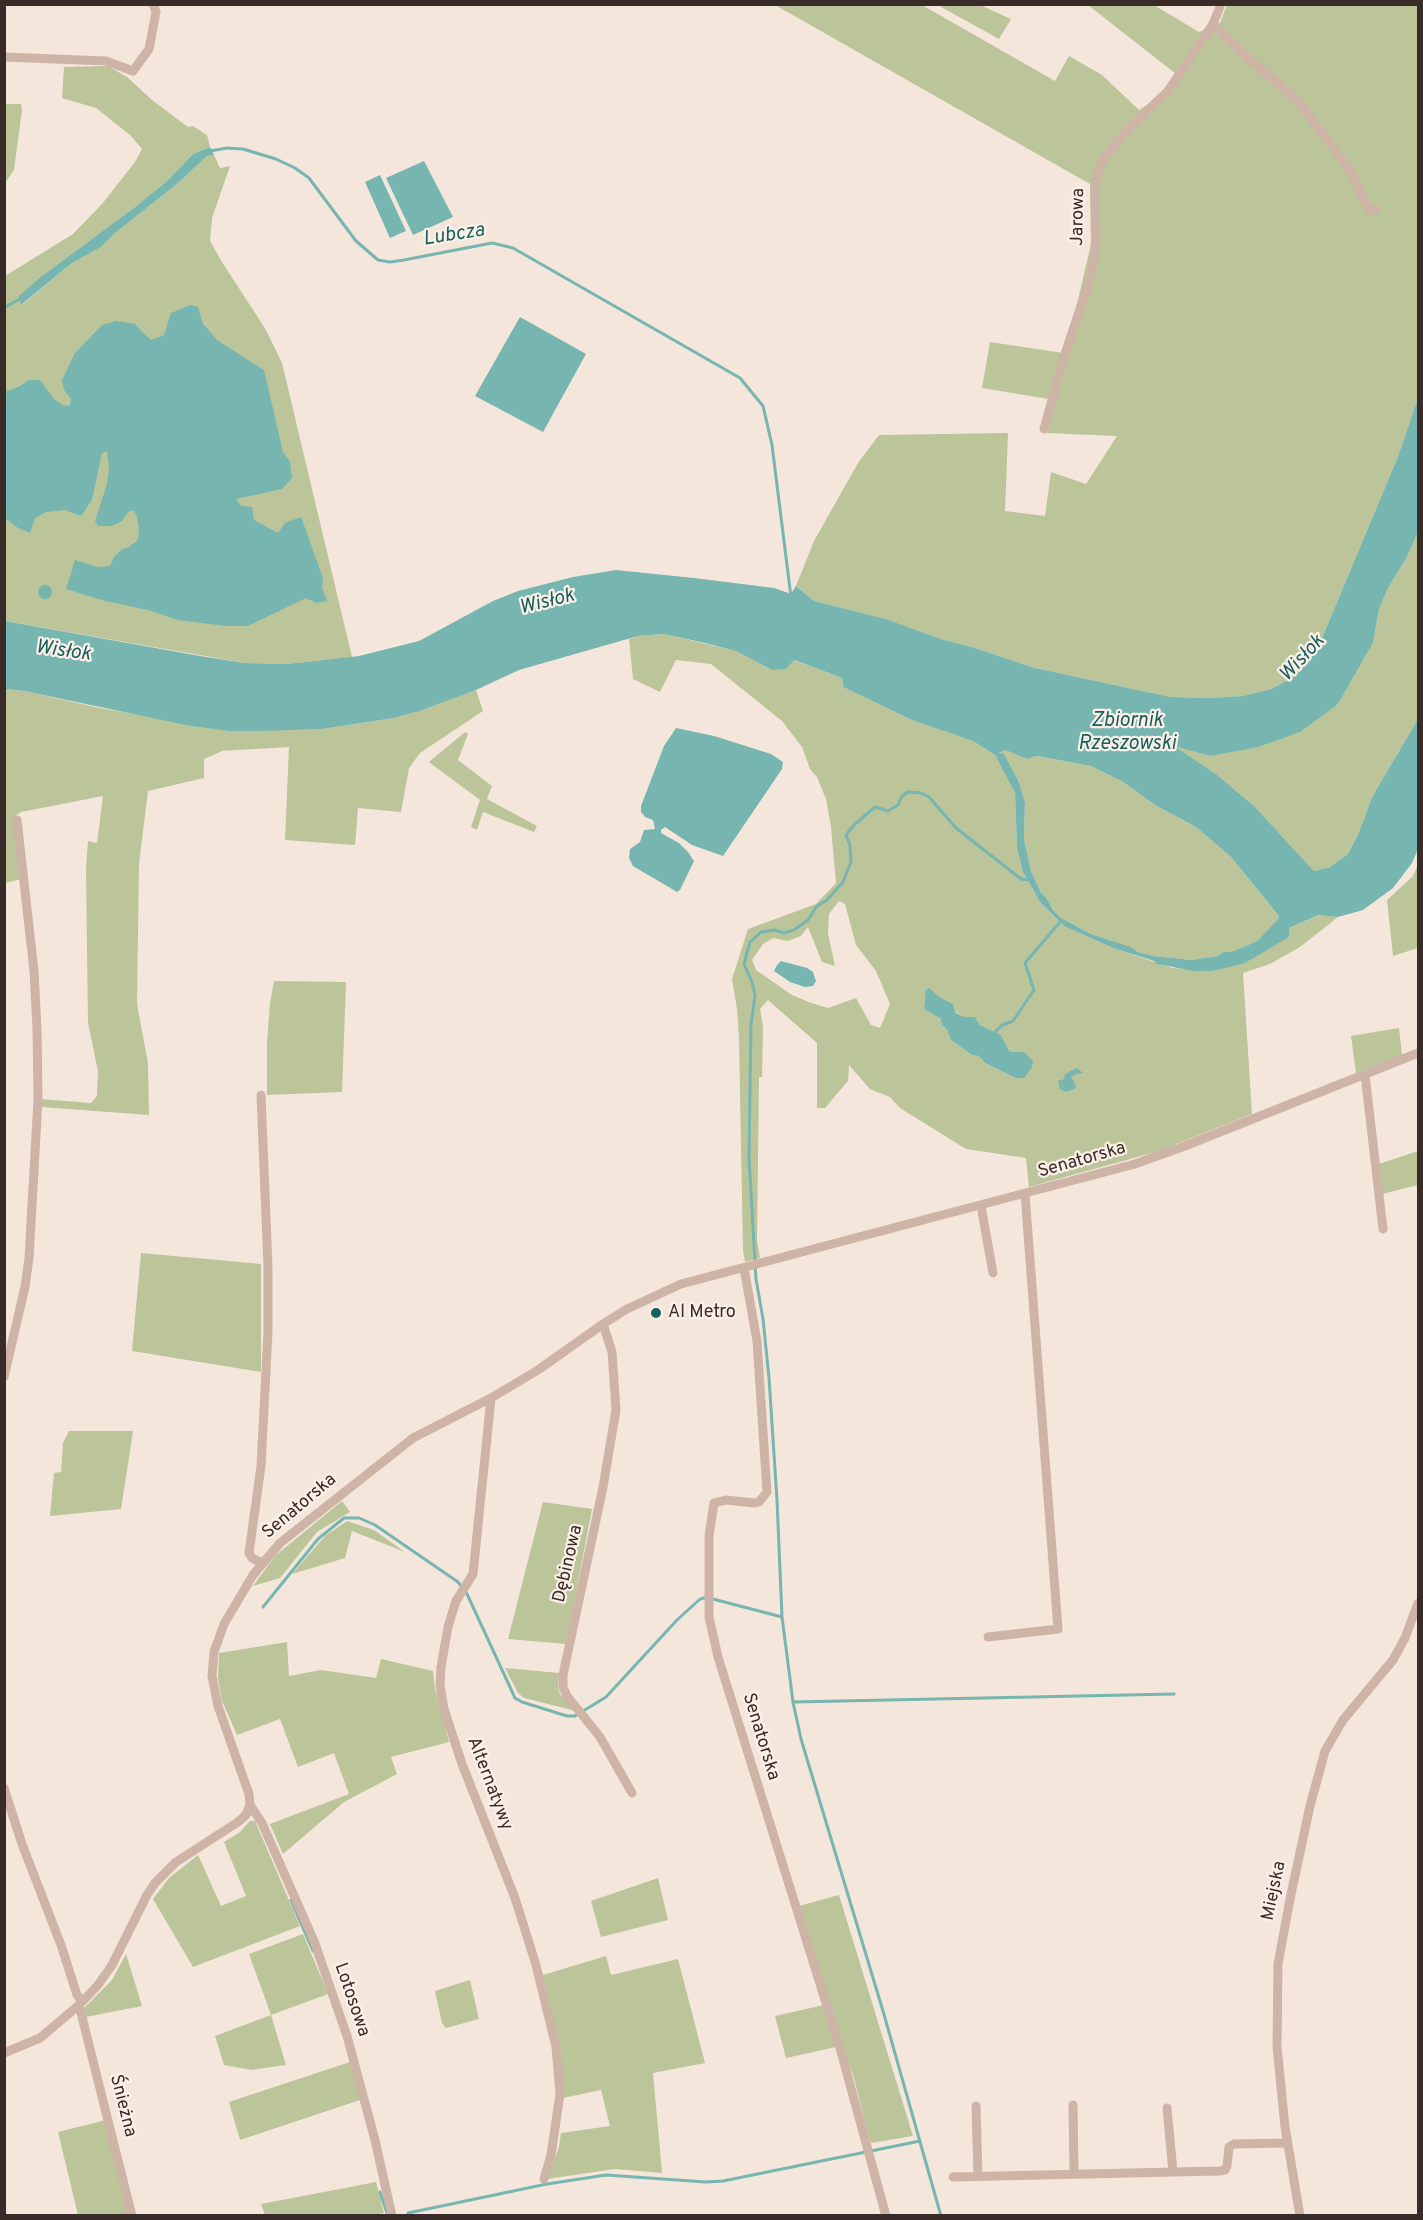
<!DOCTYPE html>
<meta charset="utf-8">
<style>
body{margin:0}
#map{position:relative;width:1423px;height:2220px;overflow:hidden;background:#f4e6db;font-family:Overpass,sans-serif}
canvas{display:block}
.frame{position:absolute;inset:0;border:6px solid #392b27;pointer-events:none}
</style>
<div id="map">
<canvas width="1423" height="2220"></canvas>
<div class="frame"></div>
</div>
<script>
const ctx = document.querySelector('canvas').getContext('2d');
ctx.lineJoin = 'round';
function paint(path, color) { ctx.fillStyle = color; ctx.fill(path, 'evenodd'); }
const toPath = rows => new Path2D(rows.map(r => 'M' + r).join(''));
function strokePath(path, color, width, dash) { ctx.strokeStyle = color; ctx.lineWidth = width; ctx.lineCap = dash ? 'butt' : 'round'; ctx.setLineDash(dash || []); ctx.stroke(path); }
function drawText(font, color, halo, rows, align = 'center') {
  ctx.font = font + ' Overpass,sans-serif'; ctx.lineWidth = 4.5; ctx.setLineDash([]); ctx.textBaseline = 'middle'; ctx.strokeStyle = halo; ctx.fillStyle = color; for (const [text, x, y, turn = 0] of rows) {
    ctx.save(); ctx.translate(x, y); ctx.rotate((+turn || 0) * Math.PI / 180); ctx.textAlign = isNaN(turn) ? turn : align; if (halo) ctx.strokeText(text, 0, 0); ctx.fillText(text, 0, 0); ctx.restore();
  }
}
paint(toPath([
 [775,5,922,5,1055,81,1069,56,1102,75,1139,110,1154,101,1176,74,1088,5,1154,5,1199,32,1220,23,1227,5,1418,5,1418,398,1397,459,1319,645,1307,664,1294,677,1271,689,1243,696,1209,698,1171,697,1035,668,972,647,941,639,886,619,814,601,796,586,814,541,858,463,879,435,1008,433,1005,511,1045,516,1051,472,1086,484,1117,436,1047,433,1091,244,1090,184],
 [942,5,980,5,1011,19,999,39,941,7],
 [108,66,127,77,152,100,188,127,193,126,207,135,210,147,193,154,167,181,135,207,42,276,22,305,72,263,101,247,115,233,177,184,207,156,214,155,220,168,230,166,212,218,210,241,222,262,266,330,282,363,352,657,287,664,245,663,5,621,5,276,73,234,102,204,135,162,142,149,130,135,96,108,62,98,64,67],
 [5,104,21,104,22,110,14,170,5,183],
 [990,342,1063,353,1049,399,982,388],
 [1418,532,1418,719,1372,797,1358,835,1348,854,1330,867,1314,871,1255,807,1216,774,1172,745,1210,756,1338,704,1373,643,1379,609,1388,588,1407,557],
 [664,634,736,651,772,670,793,660,842,678,843,687,914,721,973,741,995,755,1015,793,1017,848,1023,872,1040,902,1064,926,1113,948,1172,968,1188,969,1195,971,1213,971,1225,968,1289,937,1289,928,1320,915,1338,917,1300,947,1270,964,1243,973,1252,1114,1159,1151,1029,1187,1026,1158,966,1149,900,1108,890,1097,870,1089,849,1065,848,1081,825,1108,817,1108,817,1043,768,1000,760,1009,763,1026,762,1077,759,1077,757,1240,760,1258,745,1262,743,1251,739,1039,737,1009,732,979,748,929,816,904,836,883,831,827,826,799,817,777,810,769,802,747,782,721,711,664,676,660,660,692,633,679,629,639,638,636],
 [839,901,845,904,856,945,876,971,890,1004,880,1028,871,1025,856,998,828,1008,811,1003,792,995,756,970,752,960,763,944,773,938,788,941,801,936,808,927,822,962,835,966,828,933,829,914],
 [938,996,953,1004,956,1012,965,1017,975,1017,980,1025,1001,1035,1010,1052,1024,1052,1024,1078,1016,1078,985,1063,979,1056,972,1055,951,1040,947,1030,942,1025,940,1018,932,1012],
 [4,689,24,691,95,707,228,731,322,729,394,718,420,711,476,690,483,711,420,753,409,768,401,812,358,808,355,845,285,840,289,747,222,751,204,759,204,778,148,791,139,864,137,1004,148,1063,149,1115,41,1107,41,1099,91,1103,97,1096,98,1071,88,1023,86,869,88,841,97,843,103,796,21,812,15,816,21,879,5,883],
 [465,732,468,734,458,760,492,786,487,799,537,826,534,832,483,812,477,830,471,827,480,800,429,762],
 [1005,750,1027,759,1037,756,1091,766,1123,782,1155,805,1196,827,1231,857,1279,916,1278,919,1257,941,1234,951,1223,952,1218,956,1191,960,1154,956,1138,952,1131,947,1091,934,1061,918,1053,910,1046,897,1041,893,1031,871,1024,839,1025,801,1019,782,1004,755,1000,755,999,753],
 [1418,864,1418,948,1393,956,1387,900,1413,876],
 [274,981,346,982,342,1092,267,1095,267,1043,270,1003],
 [1399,1028,1402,1055,1356,1073,1351,1036],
 [1418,1151,1418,1185,1382,1194,1379,1164],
 [141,1253,261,1264,261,1372,132,1351],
 [69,1431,133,1431,121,1509,50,1516,54,1473,61,1472,63,1443],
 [342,1501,350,1512,317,1532,280,1578,253,1586,275,1556],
 [543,1502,592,1509,566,1644,508,1639],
 [347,1521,374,1530,405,1552,352,1531,345,1558,292,1574,325,1536],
 [287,1642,289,1676,321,1670,376,1678,381,1659,433,1671,435,1688,449,1742,391,1757,397,1774,344,1802,283,1854,270,1824,349,1794,334,1753,298,1767,280,1719,237,1735,222,1701,218,1678,219,1653],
 [505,1668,559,1673,558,1687,560,1694,576,1711,524,1698,518,1693],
 [250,1821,255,1821,300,1926,193,1967,153,1899,169,1878,198,1855,221,1906,246,1896,224,1842,240,1832],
 [658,1878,668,1920,601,1937,591,1901],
 [839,1895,913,2136,871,2143,868,2134,854,2078,841,2044,799,1906],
 [303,1934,328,1994,271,2015,286,2065,251,2070,224,2065,215,2036,271,2015,249,1954],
 [126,1954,142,2006,86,2017,83,2009,112,1980],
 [606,1956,611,1975,678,1959,705,2063,653,2073,662,2173,615,2169,547,2179,559,2147,561,2133,610,2126,601,2090,563,2098,557,2036,543,1975],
 [470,1980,479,2019,446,2028,442,2023,435,1991],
 [824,2005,836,2047,786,2058,775,2016],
 [350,2062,360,2100,240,2140,229,2102],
 [106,2120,129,2215,78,2215,58,2132],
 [376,2182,384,2213,369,2216,265,2215,261,2204]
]), '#bbc599');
paint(toPath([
 [210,147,214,155,207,156,177,184,115,233,101,247,72,263,21,305,19,296,42,276,135,207,167,181,193,154],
 [424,161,453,217,413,235,386,178],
 [380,175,406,231,390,238,365,182],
 [190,305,198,307,203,324,217,340,264,370,283,452,290,462,292,478,282,489,236,499,241,506,252,507,254,520,278,533,285,523,301,517,323,578,322,588,327,601,316,603,306,598,248,626,226,626,178,620,148,610,105,601,66,589,75,560,97,567,110,566,114,557,122,549,129,547,138,540,139,529,137,516,133,510,128,512,122,521,112,526,98,526,95,521,107,484,109,468,107,451,102,453,92,500,81,516,65,510,46,512,35,518,30,533,18,528,5,518,5,392,20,386,29,380,40,380,54,399,63,405,70,406,71,399,64,390,62,380,75,353,102,325,116,321,135,324,142,332,151,340,164,335,171,313],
 [520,317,586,354,543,432,475,396],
 [1418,398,1418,532,1407,557,1388,588,1379,609,1373,643,1338,704,1300,732,1258,747,1210,756,1174,746,1216,774,1255,807,1314,871,1330,867,1348,854,1358,835,1372,797,1418,719,1418,849,1412,863,1393,888,1363,910,1338,917,1319,915,1289,928,1289,937,1245,963,1213,971,1194,971,1157,964,1154,961,1113,948,1064,926,1040,902,1023,872,1017,848,1015,793,995,755,973,741,914,721,843,687,842,678,794,660,786,669,772,670,736,651,705,643,664,634,638,636,519,670,476,690,420,711,394,718,322,729,262,731,228,731,186,725,24,691,5,689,5,621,200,656,245,663,287,664,359,656,419,641,493,601,518,591,573,577,616,570,694,578,774,588,791,594,796,586,814,601,886,619,941,639,972,647,1035,668,1171,697,1209,698,1243,696,1271,689,1294,677,1307,664,1319,645,1397,459],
 [1005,750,1027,759,1037,756,1091,766,1123,782,1155,805,1196,827,1231,857,1279,916,1278,919,1257,941,1234,951,1223,952,1218,956,1191,960,1154,956,1138,952,1131,947,1091,934,1061,918,1053,910,1046,897,1041,893,1031,871,1024,839,1025,802,1019,782,1004,754,999,753],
 '38 592a7 7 0 1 1 14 0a7 7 0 1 1-14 0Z',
 [676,728,714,736,771,754,783,762,782,769,723,856,692,845,665,827,661,830,661,833,679,843,688,852,694,861,680,890,677,892,633,866,629,858,630,849,640,842,644,830,655,829,653,820,645,817,641,812,641,806,664,746],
 [781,961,807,968,813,972,816,981,813,986,805,987,790,982,774,971,777,965],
 [929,988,938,996,953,1004,956,1013,965,1017,975,1017,980,1025,1001,1035,1010,1052,1024,1052,1033,1061,1032,1067,1024,1078,1016,1078,985,1063,979,1056,972,1055,951,1040,947,1030,942,1025,940,1018,924,1009,926,990],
 [1077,1068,1083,1073,1076,1074,1071,1077,1075,1083,1076,1088,1066,1092,1060,1089,1058,1081,1064,1079,1065,1074]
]), '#77b5b0');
strokePath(toPath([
 [210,151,227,148,243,149,276,159,295,168,309,178,356,241,378,260,390,262,404,260,492,243,513,248,740,378,763,406,772,445,791,597],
 [4,308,21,298],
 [995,1032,1002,1025,1013,1021,1034,990,1025,963,1060,922],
 [263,1607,318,1539,344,1518,359,1518,375,1525,458,1582,467,1594,515,1698,522,1702,567,1716,575,1716,606,1697,677,1620,699,1600,703,1598,713,1599,782,1617],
 [793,1702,1174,1694],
 [291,1900,313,1951],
 [380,2192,387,2213],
 [408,2213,547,2184,606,2175,706,2182,723,2181,920,2141],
 [941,2216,883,2011,801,1739,793,1702,782,1617,777,1500,769,1378,763,1319,756,1279,749,1158,751,1025,755,995,752,982,744,964,750,942,761,932,774,930,784,933,794,930,808,920,817,906,827,900,843,882,851,862,850,845,846,835,854,825,875,807,888,811,898,805,902,796,908,792,921,793,929,797,956,828,1021,879,1030,880]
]), '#77b5b0', 3);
strokePath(toPath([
 [1213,24,1249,59,1298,101,1350,170,1368,208,1372,211,1375,209],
 [4,57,106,61,133,71,149,49,156,12,153,4],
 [1044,429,1064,357,1090,279,1096,248,1095,190,1097,176,1101,163,1125,132,1168,91,1213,24,1221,4],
 [1365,1075,1383,1229],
 [261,1095,268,1267,268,1332,261,1466,249,1553,252,1558,262,1563],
 [981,1206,993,1273],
 [744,1268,757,1341,767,1492,759,1502,755,1503,726,1500,714,1503,709,1536,709,1617,718,1657,840,2048,886,2216],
 [603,1324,612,1352,616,1410,603,1487,563,1675,563,1687,567,1696,600,1737,632,1793],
 [4,1377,25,1287,29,1258,38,1100,37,1028,34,971,17,820],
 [491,1398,473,1574,456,1601,448,1627,441,1667,440,1685,444,1709,462,1764,515,1898,536,1965,556,2047,560,2094,551,2155,544,2179],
 [988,1637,1058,1629,1025,1194],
 [4,1788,22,1844,61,1945,77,1995,82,2001],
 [250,1805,262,1823,314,1941,347,2036,375,2140,392,2216],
 [79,2005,132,2216],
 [4,2053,40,2038,79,2005,98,1985,112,1965,147,1895,155,1883,176,1862,238,1822,246,1815,250,1805,249,1794,218,1706,212,1676,214,1652,224,1624,253,1575,280,1543,413,1438,491,1398,538,1370,603,1324,627,1309,681,1284,1135,1164,1185,1146,1418,1053],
 [1073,2105,1074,2174],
 [976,2106,978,2176],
 [1167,2108,1173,2172],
 [953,2177,1219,2171,1225,2170,1227,2166,1229,2147,1234,2144,1287,2143],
 [1300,2216,1285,2127,1277,2047,1278,1964,1290,1899,1310,1806,1325,1751,1343,1720,1393,1660,1405,1638,1418,1603]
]), '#ceb4a6', 9);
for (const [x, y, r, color] of [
 [656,1313,6,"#185f5c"]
]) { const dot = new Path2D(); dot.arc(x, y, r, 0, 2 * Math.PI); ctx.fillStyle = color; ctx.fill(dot); strokePath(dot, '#fbf0e8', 2); }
drawText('18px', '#392b27', '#fbf0e8', [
 ["Jarowa",1079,217,-89],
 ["Senatorska",1082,1161,-16],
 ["Senatorska",300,1507,-40],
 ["Dębinowa",569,1564,-77],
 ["Senatorska",760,1737,73],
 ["Alternatywy",489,1784,69],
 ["Miejska",1275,1891,-78],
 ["Lotosowa",351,2000,71],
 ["Śnieżna",122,2106,76]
]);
drawText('18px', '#392b27', '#fbf0e8', [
 ["Al Metro",668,1313]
], 'left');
drawText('italic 20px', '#185f5c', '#fbf0e8', [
 ["Lubcza",454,236,-9],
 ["Wisłok",547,603,-14],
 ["Wisłok",63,652,8],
 ["Wisłok",1303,659,-47],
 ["Zbiornik",1127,722],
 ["Rzeszowski",1127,745]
]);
</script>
